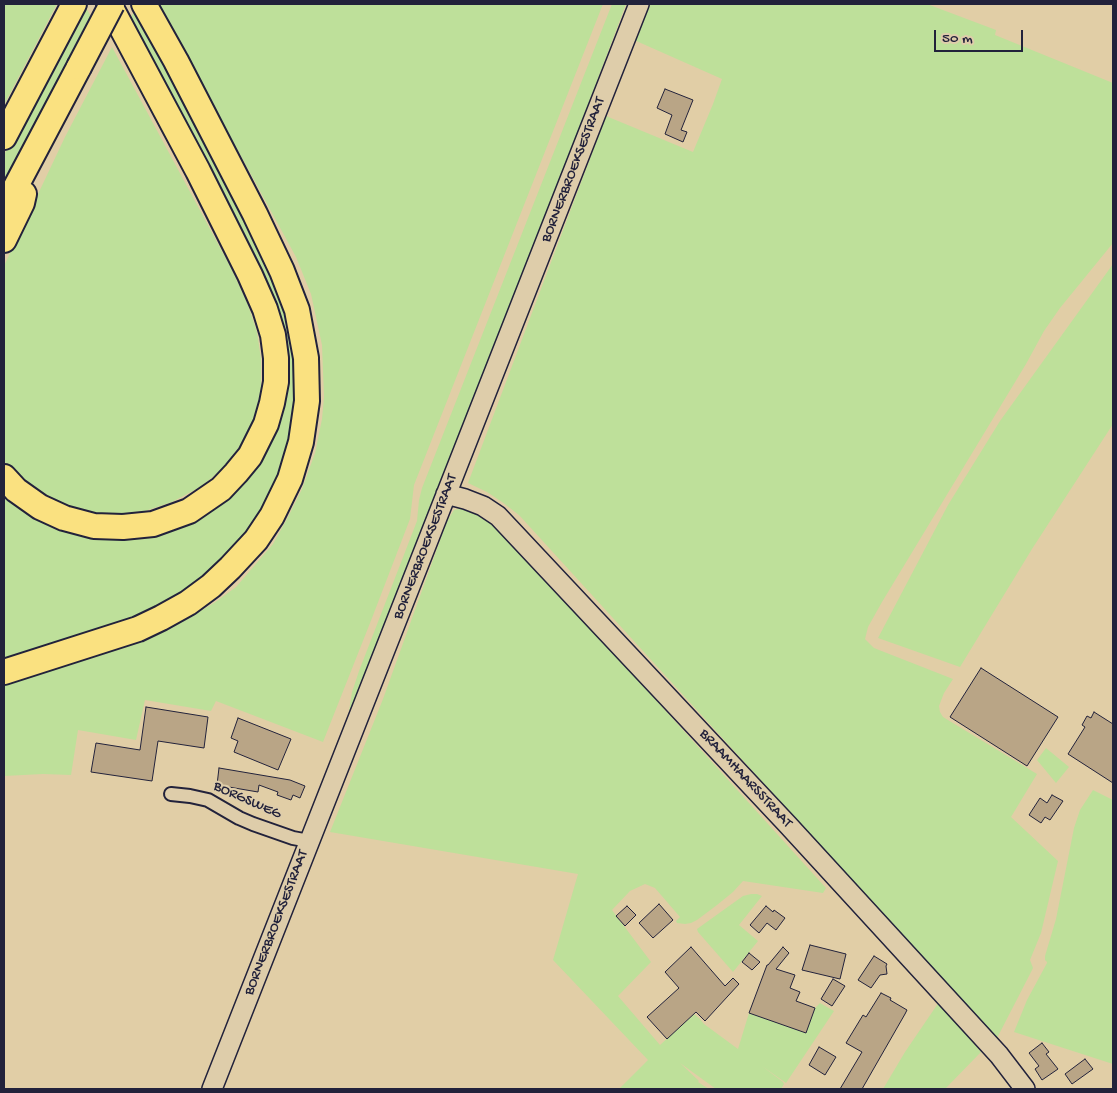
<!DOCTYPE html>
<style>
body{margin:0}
#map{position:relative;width:1117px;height:1093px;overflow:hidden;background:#e1cea6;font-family:"Gochi Hand",sans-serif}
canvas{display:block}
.frame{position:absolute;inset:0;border:5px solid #22223b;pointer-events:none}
.scale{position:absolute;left:934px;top:30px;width:89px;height:22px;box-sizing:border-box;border:2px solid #22223b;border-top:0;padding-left:6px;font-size:15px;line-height:18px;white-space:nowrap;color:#22223b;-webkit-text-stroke:4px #decdaa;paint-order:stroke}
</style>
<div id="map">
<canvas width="1117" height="1093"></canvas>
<div class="frame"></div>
<div class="scale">50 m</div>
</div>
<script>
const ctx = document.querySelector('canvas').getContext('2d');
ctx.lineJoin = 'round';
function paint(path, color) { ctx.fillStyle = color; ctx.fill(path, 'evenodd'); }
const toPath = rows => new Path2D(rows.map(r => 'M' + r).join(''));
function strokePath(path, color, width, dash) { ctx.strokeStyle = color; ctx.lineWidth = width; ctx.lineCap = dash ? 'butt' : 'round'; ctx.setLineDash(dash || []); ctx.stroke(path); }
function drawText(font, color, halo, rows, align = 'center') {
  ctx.font = font + ' "Gochi Hand",sans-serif'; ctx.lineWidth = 4; ctx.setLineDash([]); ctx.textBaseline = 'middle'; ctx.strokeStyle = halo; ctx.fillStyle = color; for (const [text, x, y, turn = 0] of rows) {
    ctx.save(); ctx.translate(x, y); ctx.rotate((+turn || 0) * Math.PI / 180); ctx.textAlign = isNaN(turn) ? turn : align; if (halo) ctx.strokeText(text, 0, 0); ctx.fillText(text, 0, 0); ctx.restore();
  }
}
paint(toPath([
 [4,4,57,4,4,105],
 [84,4,94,22,4,190,4,155],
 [158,4,603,4,414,485,410,519,372,618,323,742,216,701,211,711,145,700,136,740,78,730,71,775,43,774,4,776,4,685,134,642,178,624,214,603,236,587,273,544,288,517,302,489,315,453,322,419,324,397,322,345,311,294,296,257],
 [612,4,626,4,571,150,348,728,349,711,352,692,359,671,417,521,419,500,422,488],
 [648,4,927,4,996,30,995,35,1113,83,1113,243,1060,308,1044,331,1026,364,882,602,868,627,865,639,874,648,953,679,944,693,939,706,940,712,943,717,1037,774,1011,817,1058,861,1041,933,1030,960,1033,968,1029,976,995,1042,922,957,519,515,502,502,487,492,468,483,606,116,693,152,713,104,722,79,634,40],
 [136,9,239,207,272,276,291,335,295,371,294,402,290,435,276,480,258,517,238,547,215,570,149,617,4,665,4,491,123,532,240,477,279,344,125,26],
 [112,47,230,266,247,302,257,332,261,359,261,391,256,415,243,442,223,468,202,486,172,502,145,511,108,515,82,512,51,502,23,482,4,461,4,266,65,137],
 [1113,264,1113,424,1032,549,960,667,878,638,948,505,1000,421],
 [462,508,470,508,491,518,826,888,823,893,743,881,733,892,717,905,697,920,691,923,685,924,677,923,676,921,680,917,655,888,645,884,630,891,612,910,651,962,618,996,660,1045,694,1014,700,1019,704,1024,738,1049,749,1013,806,1033,815,1008,820,1003,834,1011,786,1083,762,1066,783,1082,784,1084,781,1089,716,1089,680,1063,699,1081,698,1082,709,1089,619,1089,648,1060,553,960,578,874,330,832,383,699,447,521,454,510],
 [1046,748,1069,767,1056,783,1037,760],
 [1093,790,1113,800,1113,1064,1014,1032,1027,1000,1047,963,1047,962,1045,960,1045,956,1056,919,1074,828,1080,810],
 [751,894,757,894,762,896,739,925,758,941,733,972,698,932,697,929,743,896],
 [939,1002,981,1052,945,1089,883,1089,905,1052]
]), '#bee09a');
const building = toPath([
 [665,89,693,100,681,130,687,132,683,142,665,134,672,115,657,108,665,89],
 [981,668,1058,717,1027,766,950,717,981,668],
 [146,707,208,717,204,748,158,741,152,781,91,772,96,743,140,750,146,707],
 [1094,712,1113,724,1113,783,1068,754,1085,727,1082,725,1087,716,1091,718,1094,712],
 [238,718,291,739,278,770,234,752,238,741,231,738,238,718],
 [219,768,290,780,305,786,300,798,293,795,291,800,277,795,278,792,259,785,258,792,217,785,219,768],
 [1052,795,1063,801,1050,820,1045,817,1041,823,1029,815,1040,798,1047,803,1052,795],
 [659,904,673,920,653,938,639,923,659,904],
 [627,906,636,915,625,926,616,916,627,906],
 [766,906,773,912,774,910,785,918,776,930,767,923,759,933,750,925,766,906],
 [810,945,846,954,840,979,802,970,810,945],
 [691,947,725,986,733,978,739,984,705,1021,696,1012,667,1039,647,1017,679,988,665,972,691,947],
 [783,947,789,953,776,969,795,975,790,988,800,992,796,1001,815,1008,806,1033,749,1013,767,965,768,965,783,947],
 [749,953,760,962,752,970,742,962,749,953],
 [874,956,887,964,886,966,887,974,880,975,871,988,858,980,874,956],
 [833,979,845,986,832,1006,821,999,833,979],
 [881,993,891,998,890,1000,907,1010,905,1014,862,1089,840,1089,862,1052,846,1043,863,1015,866,1017,881,993],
 [1042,1043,1049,1052,1046,1054,1058,1069,1042,1080,1035,1069,1039,1066,1029,1053,1042,1043],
 [819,1047,836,1057,825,1075,809,1065,819,1047],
 [1085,1059,1093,1069,1072,1084,1065,1074,1085,1059]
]);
paint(building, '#b9a586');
strokePath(building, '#22223b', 1);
const street = toPath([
 [171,794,190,796,208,800,239,818,253,824,293,838,309,841]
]);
const secondary = toPath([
 [446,494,465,499,483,506,498,516,788,825,999,1055,1025,1089],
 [212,1089,420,561,639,4]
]);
const highway = toPath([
 [4,137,74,4],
 [4,209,79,67],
 [4,240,22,203,24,194],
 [4,477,16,490,40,507,64,518,94,526,123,527,153,524,189,511,221,489,236,473,250,456,266,424,272,403,276,382,276,358,273,335,265,309,250,275,198,171,109,4],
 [4,672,138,629,161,618,188,603,211,586,230,568,256,540,272,516,290,479,301,442,307,401,306,358,297,310,282,271,255,214,176,61,144,4]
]);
strokePath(street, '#22223b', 16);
strokePath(secondary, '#22223b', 22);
strokePath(highway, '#22223b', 28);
strokePath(street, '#decdaa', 12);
strokePath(secondary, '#decdaa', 19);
strokePath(highway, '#fae180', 24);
const highwayBridge = toPath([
 [79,67,112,4]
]);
strokePath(highwayBridge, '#22223b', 28, []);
strokePath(highwayBridge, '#fae180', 24);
drawText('15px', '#22223b', '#decdaa', [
 ["BORNERBROEKSESTRAAT",574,170,-69],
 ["BORNERBROEKSESTRAAT",426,547,-69],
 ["BRAAMHAARSSTRAAT",745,779,47],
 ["BORGSWEG",247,801,24],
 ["BORNERBROEKSESTRAAT",277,923,-69]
]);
</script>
